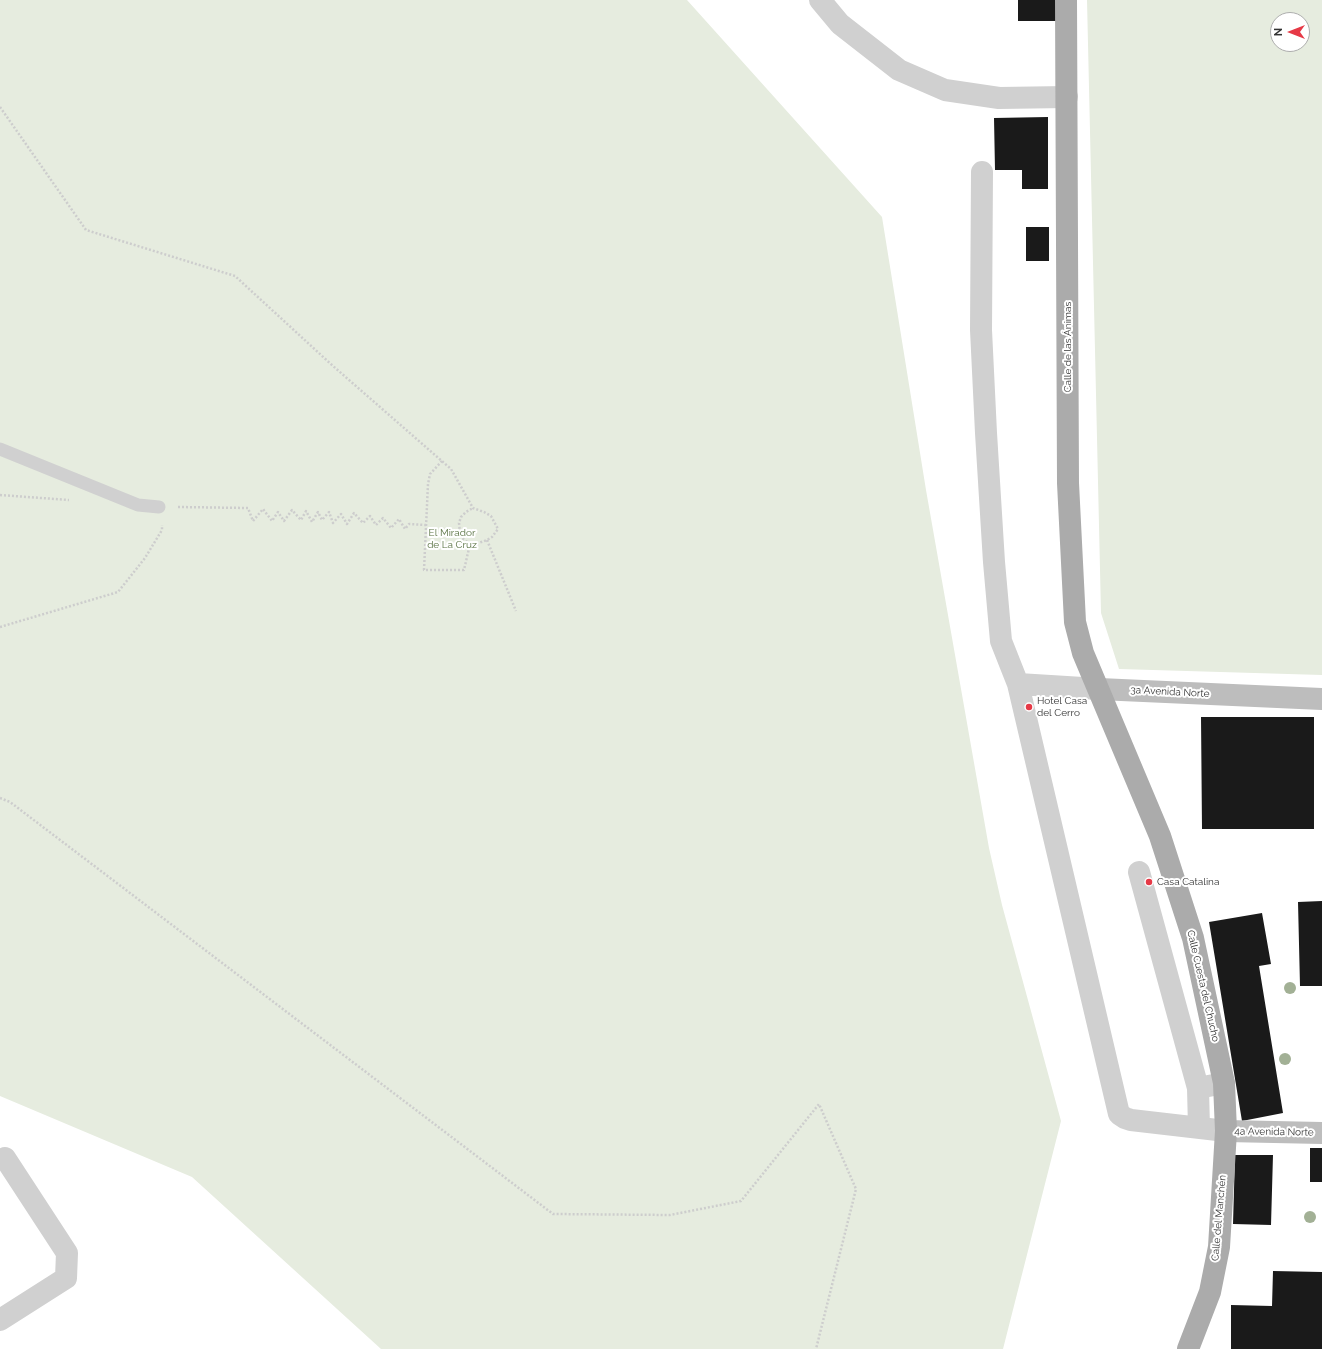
<!DOCTYPE html>
<meta charset="utf-8">
<style>
body{margin:0}
#map{position:relative;width:1322px;height:1349px;overflow:hidden;background:#fff;font-family:Raleway,sans-serif}
canvas{display:block}
.north{position:absolute;left:1270px;top:12px;width:40px;height:40px;box-sizing:border-box;background:#fff;border:1px solid #adadad;border-radius:50%;rotate:270deg;font-size:11px;font-weight:700;line-height:16px;text-align:center;color:#333}
.north::after{content:'';display:block;margin:auto;width:14px;height:18px;background:#e63946;clip-path:polygon(50% 0,100% 100%,50% 72%,0 100%)}
</style>
<div id="map">
<canvas width="1322" height="1349"></canvas>
<div class="north">N</div>
</div>
<script>
const ctx = document.querySelector('canvas').getContext('2d');
ctx.lineJoin = 'round';
function paint(path, color) { ctx.fillStyle = color; ctx.fill(path, 'evenodd'); }
const toPath = rows => new Path2D(rows.map(r => 'M' + r).join(''));
function strokePath(path, color, width, dash) { ctx.strokeStyle = color; ctx.lineWidth = width; ctx.lineCap = dash ? 'butt' : 'round'; ctx.setLineDash(dash || []); ctx.stroke(path); }
function drawText(font, color, halo, rows, align = 'center') {
  ctx.font = font + ' Raleway,sans-serif'; ctx.lineWidth = 4; ctx.setLineDash([]); ctx.textBaseline = 'middle'; ctx.strokeStyle = halo; ctx.fillStyle = color; for (const [text, x, y, turn = 0] of rows) {
    ctx.save(); ctx.translate(x, y); ctx.rotate((+turn || 0) * Math.PI / 180); ctx.textAlign = isNaN(turn) ? turn : align; if (halo) ctx.strokeText(text, 0, 0); ctx.fillText(text, 0, 0); ctx.restore();
  }
}
paint(toPath([
 [0,0,687,0,882,217,926,490,989,848,1002,905,1061,1121,1003,1349,381,1349,192,1177,0,1096],
 [1087,0,1322,0,1322,675,1119,669,1101,613],
 [1278,20,1302,20,1302,44,1278,44]
]), '#e6ecdf');
paint(toPath([
 [1018,0,1057,0,1057,21,1018,21],
 [1048,117,1048,189,1022,189,1022,170,995,170,994,118],
 [1026,227,1049,227,1049,261,1026,261],
 [1201,717,1314,717,1314,829,1202,829],
 [1322,901,1322,986,1300,986,1298,902],
 [1262,913,1271,964,1259,966,1283,1113,1242,1121,1209,922],
 [1310,1148,1322,1148,1322,1182,1310,1182],
 [1235,1155,1273,1155,1271,1225,1233,1224],
 [1273,1271,1322,1272,1322,1349,1231,1349,1231,1305,1272,1306]
]), '#1a1a1a');
strokePath(toPath([
 [0,107,86,230,235,276,333,366,451,469,473,508,484,512,491,516,498,529,492,537,487,540,476,544,470,544,462,538,460,533,459,523,461,517,466,512,473,508],
 [442,461,430,474,428,484,424,570,464,570,470,544],
 [0,495,69,500],
 [178,507,248,508,253,521,263,509,272,521,278,512,284,521,292,510,301,520,306,511,312,522,318,512,322,520,329,512,333,523,341,514,347,524,354,513,363,523,370,516,376,525,383,518,391,528,399,519,405,529,409,524,426,525],
 [487,540,516,611],
 [0,627,118,592,145,558,162,530,162,525],
 [0,798,10,802,553,1214,670,1215,741,1201,819,1104,856,1189,816,1349]
]), '#cdcdcd', 2.5, [2, 2]);
strokePath(toPath([
 [0,449,138,505,159,507]
]), '#d0d0d0', 13);
strokePath(toPath([
 [820,0,840,24,899,70,945,90,999,98,1067,97],
 [982,172,981,330,986,433,994,562,1001,641,1018,684,1119,1114,1125,1118,1131,1120,1226,1131],
 [1018,684,1099,689],
 [1139,872,1198,1088,1224,1083],
 [1198,1088,1199,1128],
 [0,1320,66,1278,67,1253,5,1158]
]), '#d0d0d0', 22);
strokePath(toPath([
 [1099,689,1322,699],
 [1226,1131,1322,1133]
]), '#bdbdbd', 22);
strokePath(toPath([
 [1066,0,1068,483,1075,622,1083,653,1160,836,1193,938,1224,1083,1226,1131,1219,1247,1210,1292,1188,1349]
]), '#ababab', 22);
ctx.fillStyle = '#a2b095';
for (const [x, y] of [
 [1290,988],
 [1285,1059],
 [1310,1217]
]) { ctx.beginPath(); ctx.arc(x, y, 6, 0, 2 * Math.PI); ctx.fill(); }
for (const [x, y, r, color] of [
 [1029,707,4,"#e63946"],
 [1149,882,4,"#e63946"]
]) { const dot = new Path2D(); dot.arc(x, y, r, 0, 2 * Math.PI); ctx.fillStyle = color; ctx.fill(dot); strokePath(dot, '#fff', 1.5); }
drawText('10px', '#333', '#fff', [
 ["Calle de las Ánimas",1068,347,-90],
 ["3a Avenida Norte",1170,692,3],
 ["Calle Cuesta del Chucho",1203,986,77],
 ["4a Avenida Norte",1274,1132,1],
 ["Calle del Manchén",1219,1218,-85]
]);
drawText('10px', '#56703f', '#fff', [
 ["El Mirador",452,533],
 ["de La Cruz",452,545]
]);
drawText('10px', '#333', '#fff', [
 ["Hotel Casa",1037,701],
 ["del Cerro",1037,713],
 ["Casa Catalina",1157,882]
], 'left');
</script>
